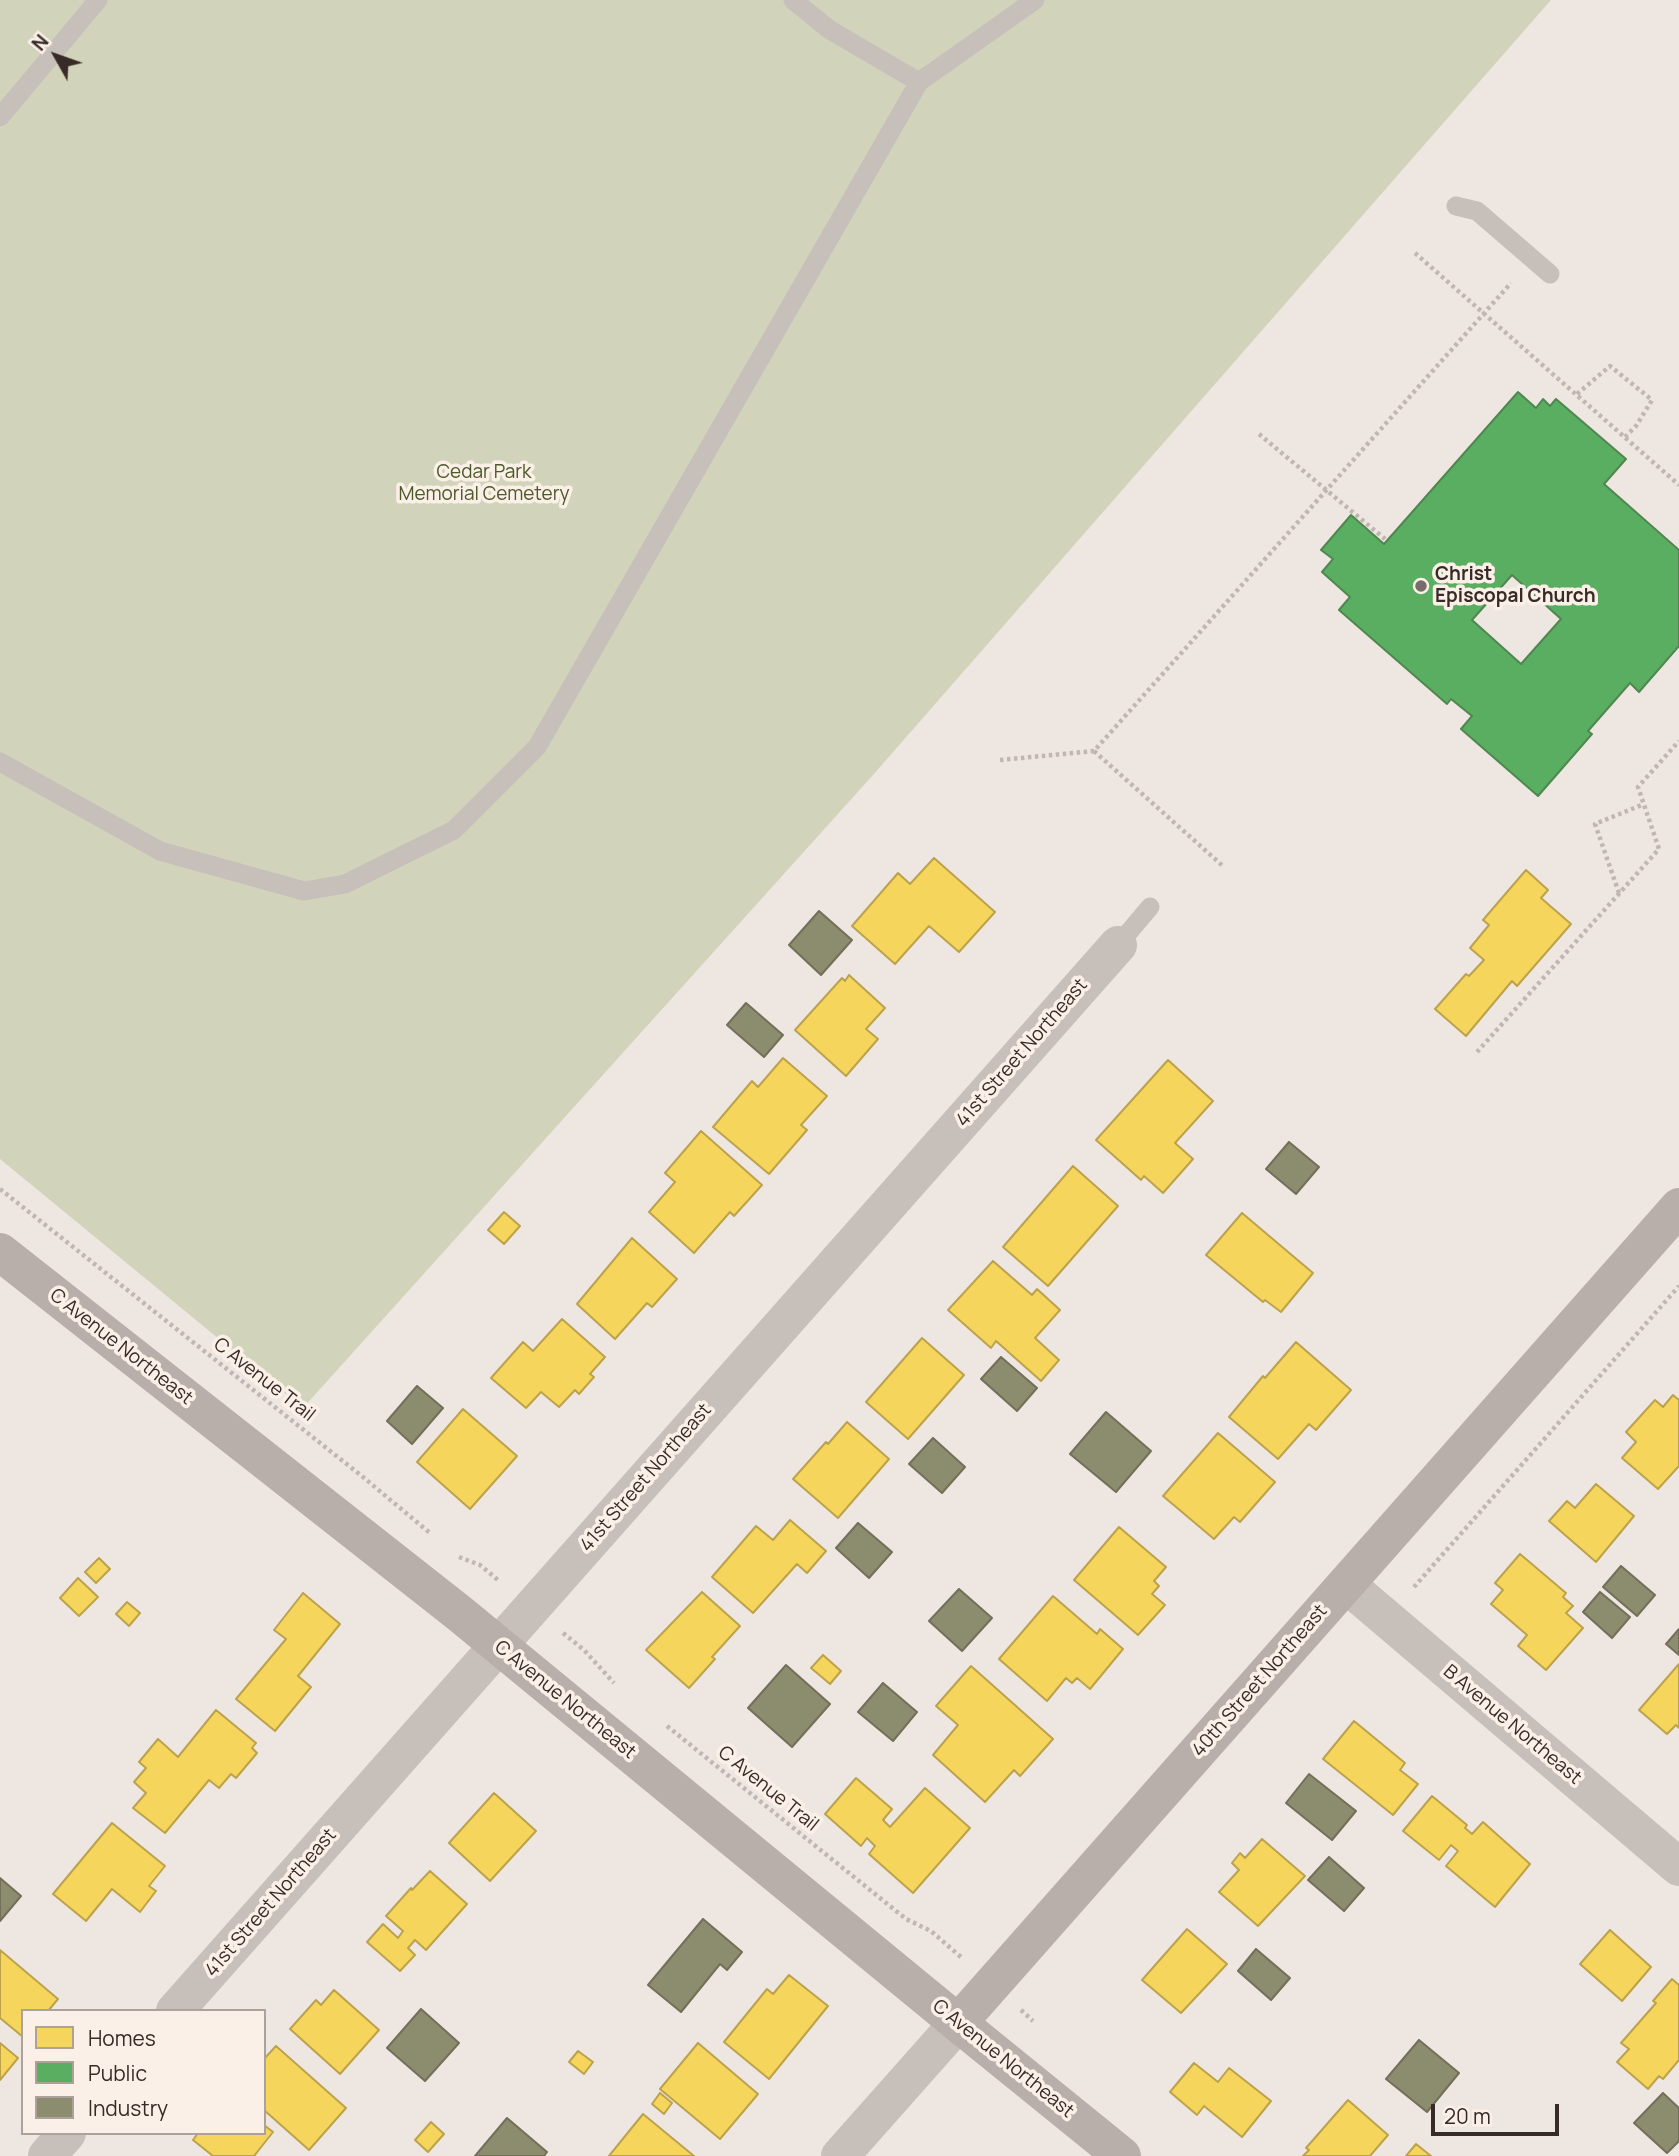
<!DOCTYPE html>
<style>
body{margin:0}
#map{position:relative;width:1679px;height:2156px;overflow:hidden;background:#eee7e1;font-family:Manrope,sans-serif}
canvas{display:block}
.legend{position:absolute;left:21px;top:2009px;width:245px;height:126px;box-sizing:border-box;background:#fbf0e8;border:2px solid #ada19b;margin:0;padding:9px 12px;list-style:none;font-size:21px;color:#382b27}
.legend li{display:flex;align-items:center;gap:14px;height:35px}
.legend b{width:35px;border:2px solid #ada19b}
.north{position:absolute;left:21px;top:21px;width:70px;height:70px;-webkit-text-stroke:5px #fbf0e8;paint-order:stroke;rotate:310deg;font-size:19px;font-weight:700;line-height:28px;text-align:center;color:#382b27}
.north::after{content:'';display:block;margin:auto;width:24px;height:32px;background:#382b27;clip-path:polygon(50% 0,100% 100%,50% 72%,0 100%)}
.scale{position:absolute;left:1431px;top:2104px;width:128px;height:32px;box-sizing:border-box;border:4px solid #382b27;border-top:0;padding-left:9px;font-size:21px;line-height:24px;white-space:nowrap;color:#382b27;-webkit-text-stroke:5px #fbf0e8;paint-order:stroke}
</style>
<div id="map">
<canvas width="1679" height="2156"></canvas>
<ul class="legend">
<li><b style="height:19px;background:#f6d55c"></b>Homes</li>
<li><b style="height:19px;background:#5aae61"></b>Public</li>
<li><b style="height:19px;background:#8c8c6e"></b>Industry</li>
</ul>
<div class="north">N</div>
<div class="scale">20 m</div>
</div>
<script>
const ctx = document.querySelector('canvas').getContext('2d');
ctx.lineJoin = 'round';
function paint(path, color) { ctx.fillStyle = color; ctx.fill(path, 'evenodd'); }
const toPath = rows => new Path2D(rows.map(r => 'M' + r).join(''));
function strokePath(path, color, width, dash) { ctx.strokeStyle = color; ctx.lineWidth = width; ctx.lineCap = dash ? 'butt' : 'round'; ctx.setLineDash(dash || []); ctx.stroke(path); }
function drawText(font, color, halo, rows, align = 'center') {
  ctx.font = font + ' Manrope,sans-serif'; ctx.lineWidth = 7; ctx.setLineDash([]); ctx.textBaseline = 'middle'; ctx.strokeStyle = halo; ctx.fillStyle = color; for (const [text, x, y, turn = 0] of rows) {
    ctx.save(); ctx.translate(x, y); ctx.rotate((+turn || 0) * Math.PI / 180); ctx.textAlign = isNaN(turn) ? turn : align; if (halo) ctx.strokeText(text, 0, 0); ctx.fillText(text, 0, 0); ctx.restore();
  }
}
paint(toPath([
 [0,0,1551,0,873,775,303,1408,0,1159]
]), '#d1d4ba');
const homes = toPath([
 [934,858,995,912,959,952,929,926,895,964,852,926,898,873,910,884,934,858],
 [1526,870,1548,890,1541,898,1571,924,1517,986,1512,981,1466,1036,1435,1009,1466,974,1469,976,1484,960,1470,948,1489,925,1483,920,1526,870],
 [849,975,885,1008,866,1029,878,1039,846,1076,795,1030,842,978,845,981,849,975],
 [783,1058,827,1096,801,1125,807,1130,769,1174,713,1127,752,1081,758,1087,783,1058],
 [1168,1060,1213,1101,1175,1143,1193,1159,1163,1193,1144,1176,1141,1180,1096,1140,1168,1060],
 [701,1131,762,1185,734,1216,730,1212,694,1253,649,1212,675,1182,665,1173,701,1131],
 [1073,1166,1118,1206,1048,1286,1003,1247,1073,1166],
 [504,1212,520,1226,504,1244,488,1230,504,1212],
 [1242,1213,1313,1273,1281,1312,1265,1300,1263,1302,1206,1255,1242,1213],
 [632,1238,677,1279,652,1307,647,1303,615,1339,577,1304,632,1238],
 [993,1261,1032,1295,1037,1289,1060,1310,1035,1338,1059,1360,1041,1381,996,1341,991,1348,948,1310,993,1261],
 [562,1319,605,1357,590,1374,594,1377,579,1394,575,1390,559,1407,541,1392,526,1408,491,1378,523,1342,533,1351,562,1319],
 [922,1338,964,1375,908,1439,866,1402,922,1338],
 [1296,1342,1351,1390,1316,1430,1309,1424,1278,1459,1229,1417,1263,1376,1265,1378,1296,1342],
 [1673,1395,1679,1400,1679,1466,1658,1489,1622,1458,1636,1442,1626,1432,1655,1400,1663,1407,1673,1395],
 [463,1409,517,1456,470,1509,417,1462,463,1409],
 [847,1422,889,1459,838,1518,793,1479,826,1442,828,1444,847,1422],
 [1218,1433,1275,1482,1240,1522,1234,1517,1214,1539,1163,1496,1218,1433],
 [1596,1484,1634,1516,1596,1562,1549,1521,1567,1501,1575,1508,1596,1484],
 [790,1520,826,1551,807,1573,797,1564,753,1613,712,1577,756,1526,773,1540,790,1520],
 [1119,1527,1166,1567,1154,1581,1159,1586,1152,1594,1165,1605,1138,1635,1074,1580,1119,1527],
 [1520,1554,1566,1593,1563,1597,1573,1606,1566,1613,1583,1628,1546,1670,1518,1646,1527,1635,1491,1604,1503,1590,1495,1583,1520,1554],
 [99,1558,110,1569,96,1583,85,1572,99,1558],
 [78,1578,98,1597,79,1616,60,1598,78,1578],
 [702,1592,740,1626,712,1657,715,1659,689,1688,646,1650,702,1592],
 [303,1593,340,1624,298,1676,311,1687,275,1731,236,1699,286,1639,274,1630,303,1593],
 [1053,1596,1097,1634,1100,1629,1123,1649,1090,1689,1077,1678,1072,1683,1066,1678,1047,1701,999,1659,1053,1596],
 [127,1602,140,1613,129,1626,116,1614,127,1602],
 [823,1655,841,1671,830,1684,811,1668,823,1655],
 [1679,1664,1679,1728,1676,1725,1667,1734,1639,1710,1679,1664],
 [971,1666,1053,1739,1020,1776,1014,1770,985,1802,933,1755,958,1725,936,1706,971,1666],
 [216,1710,256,1743,252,1748,257,1753,236,1778,231,1774,219,1788,209,1780,165,1833,133,1808,146,1793,134,1782,146,1768,139,1762,158,1739,178,1757,216,1710],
 [1354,1721,1405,1763,1400,1770,1418,1784,1393,1815,1323,1759,1354,1721],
 [856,1778,892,1809,883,1820,890,1827,925,1788,970,1828,913,1893,869,1854,875,1846,867,1838,861,1846,825,1814,856,1778],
 [494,1793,536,1831,490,1881,449,1843,494,1793],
 [1432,1796,1467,1825,1465,1828,1472,1834,1483,1822,1530,1864,1495,1907,1446,1866,1458,1851,1451,1845,1439,1860,1403,1831,1432,1796],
 [112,1823,165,1866,149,1886,156,1891,140,1912,112,1889,86,1921,53,1894,112,1823],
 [1262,1839,1305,1876,1258,1926,1219,1892,1239,1870,1232,1863,1240,1853,1245,1858,1262,1839],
 [430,1871,467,1904,426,1950,415,1940,408,1948,415,1955,400,1971,367,1942,383,1924,398,1938,403,1931,386,1916,411,1888,412,1890,430,1871],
 [1187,1929,1227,1964,1181,2013,1142,1980,1187,1929],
 [1610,1930,1651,1967,1622,2001,1580,1964,1610,1930],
 [0,1950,58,1999,48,2011,23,2011,23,2037,0,2018,0,1950],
 [789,1975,828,2006,769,2079,724,2042,767,1989,773,1994,789,1975],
 [1672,1979,1679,1985,1679,2060,1663,2079,1659,2076,1648,2089,1617,2062,1629,2049,1621,2043,1656,2003,1653,2001,1672,1979],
 [334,1990,379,2030,340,2074,290,2029,316,2000,321,2005,334,1990],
 [0,2043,18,2058,0,2080,0,2043],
 [698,2043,758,2094,720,2139,660,2089,698,2043],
 [276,2046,346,2108,309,2150,264,2110,264,2059,276,2046],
 [578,2051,593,2062,584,2074,569,2062,578,2051],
 [1194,2063,1218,2082,1229,2068,1271,2101,1242,2137,1204,2106,1197,2115,1170,2092,1194,2063],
 [660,2093,672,2103,664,2114,652,2104,660,2093],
 [1348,2100,1388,2135,1370,2156,1303,2156,1309,2150,1306,2148,1348,2100],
 [643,2114,694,2156,609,2156,643,2114],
 [431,2122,444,2134,428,2152,415,2140,431,2122],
 [264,2125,273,2132,254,2156,213,2156,193,2140,198,2133,264,2133,264,2125],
 [1416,2144,1431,2156,1406,2156,1416,2144]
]);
paint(homes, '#f6d55c');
strokePath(homes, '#bda24c', 2);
const public = toPath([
 [1518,392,1536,408,1543,399,1550,406,1556,399,1626,459,1604,484,1679,550,1679,646,1639,692,1630,683,1588,731,1592,734,1538,796,1461,729,1472,716,1451,699,1447,704,1339,610,1350,597,1322,572,1333,559,1321,550,1351,515,1384,544,1518,392],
 [1512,575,1561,619,1521,664,1472,620,1512,575]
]);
paint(public, '#5aae61');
strokePath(public, '#508750', 2);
const industry = toPath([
 [819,911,852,940,821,975,789,945,819,911],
 [746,1003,783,1035,764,1057,727,1025,746,1003],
 [1289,1142,1319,1167,1296,1194,1266,1169,1289,1142],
 [1001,1357,1037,1388,1017,1411,981,1379,1001,1357],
 [417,1386,443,1408,412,1444,387,1421,417,1386],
 [1106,1412,1151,1451,1116,1492,1070,1454,1106,1412],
 [933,1438,965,1467,942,1493,909,1464,933,1438],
 [858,1523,892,1552,869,1578,836,1548,858,1523],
 [1621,1566,1655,1595,1637,1616,1603,1587,1621,1566],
 [959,1589,992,1618,962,1651,929,1621,959,1589],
 [1600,1592,1630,1617,1612,1638,1583,1612,1600,1592],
 [1679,1629,1679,1655,1666,1644,1679,1629],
 [786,1665,830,1704,792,1747,748,1708,786,1665],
 [883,1683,917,1712,893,1741,858,1712,883,1683],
 [1309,1774,1356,1811,1332,1840,1286,1803,1309,1774],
 [1329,1857,1364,1888,1344,1911,1308,1880,1329,1857],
 [0,1878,21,1896,0,1921,0,1878],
 [703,1919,742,1952,727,1970,720,1964,681,2012,648,1985,703,1919],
 [1256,1949,1290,1978,1271,2000,1238,1971,1256,1949],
 [421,2009,459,2043,425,2081,387,2048,421,2009],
 [1419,2040,1459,2073,1427,2112,1386,2079,1419,2040],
 [1663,2093,1679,2108,1679,2141,1667,2153,1634,2123,1663,2093],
 [507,2118,547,2152,544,2156,475,2156,507,2118]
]);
paint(industry, '#8c8c6e');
strokePath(industry, '#736f59', 2);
strokePath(toPath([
 [1415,253,1679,485],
 [1577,394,1610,366,1652,400,1636,426,1625,437],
 [1259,434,1385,539],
 [1094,751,1224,867],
 [1000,760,1094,751,1511,283],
 [1619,893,1595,824,1644,804],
 [1477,1052,1659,849,1638,787,1679,741],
 [0,1189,363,1477,431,1534],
 [459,1557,480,1565,499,1581],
 [1414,1587,1679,1286],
 [563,1633,584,1650,614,1683],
 [667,1726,906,1919,931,1931,962,1958],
 [1021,2010,1033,2021]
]), '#c0b7b2', 4.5, [3.5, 3.5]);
strokePath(toPath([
 [793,0,830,30,919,82],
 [0,117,98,0],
 [1456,206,1477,211,1550,274],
 [0,762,160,851,304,891,345,884,454,830,537,747,919,82,1035,0],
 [1118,945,1150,907]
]), '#c7bfba', 19);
strokePath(toPath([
 [1346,1584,1679,1867],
 [175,2011,1118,945],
 [47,2156,67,2133],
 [840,2156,958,2023]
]), '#c7bfba', 38);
strokePath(toPath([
 [0,1252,459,1613,958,2023,1122,2156],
 [958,2023,1679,1207]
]), '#b8afaa', 38);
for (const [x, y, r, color] of [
 [1421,586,7,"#786d68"]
]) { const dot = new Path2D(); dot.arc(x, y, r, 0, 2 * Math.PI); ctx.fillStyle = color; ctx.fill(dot); strokePath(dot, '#fbf0e8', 2.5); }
drawText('19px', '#4c5929', '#fbf0e8', [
 ["Cedar Park",484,473],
 ["Memorial Cemetery",484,495]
]);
drawText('bold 19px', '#382b27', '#fbf0e8', [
 ["Christ",1435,575],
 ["Episcopal Church",1435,597]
], 'left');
drawText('19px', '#382b27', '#fbf0e8', [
 ["41st Street Northeast",1022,1053,-49],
 ["C Avenue Northeast",121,1347,38],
 ["C Avenue Trail",264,1380,38],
 ["41st Street Northeast",646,1478,-49],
 ["40th Street Northeast",1260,1681,-49],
 ["C Avenue Northeast",565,1700,39],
 ["B Avenue Northeast",1512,1725,40],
 ["C Avenue Trail",768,1789,39],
 ["41st Street Northeast",271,1903,-49],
 ["C Avenue Northeast",1003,2059,39]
]);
</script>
